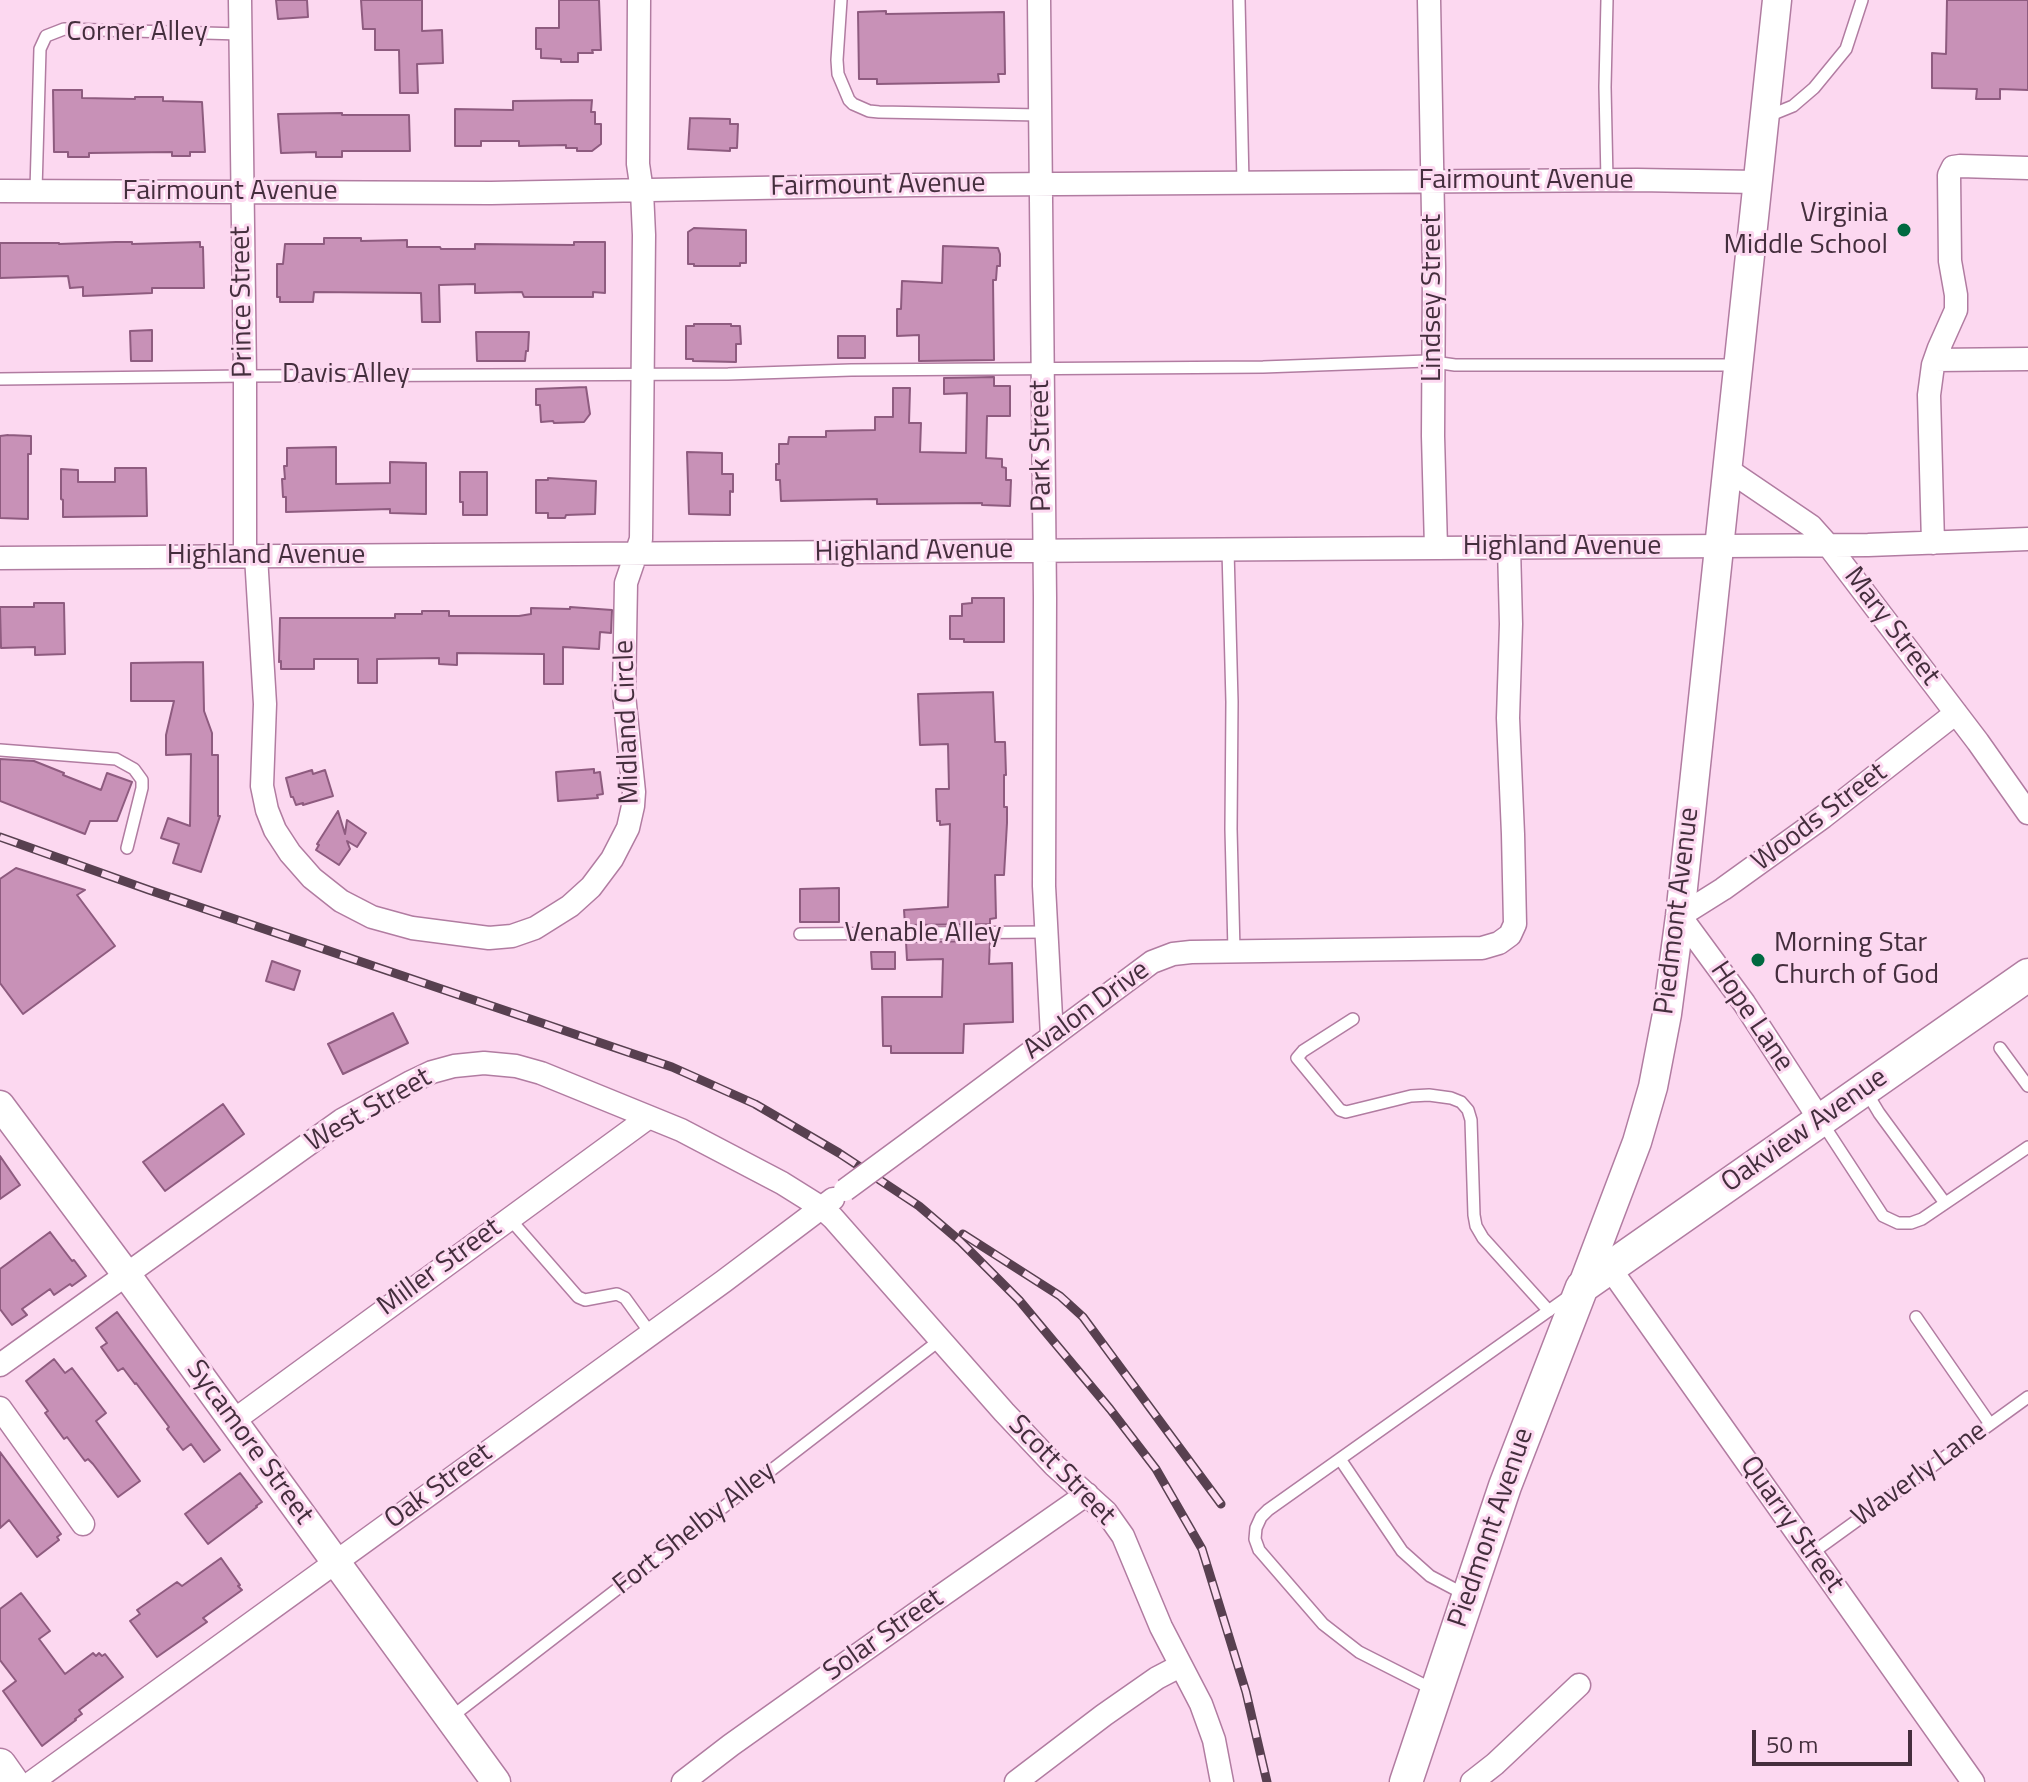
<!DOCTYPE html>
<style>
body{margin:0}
#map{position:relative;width:2028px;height:1782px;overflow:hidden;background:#fcd8f0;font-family:"Titillium Web",sans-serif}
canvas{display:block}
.scale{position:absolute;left:1752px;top:1730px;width:160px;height:36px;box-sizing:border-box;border:4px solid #442e3d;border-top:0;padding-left:10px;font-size:24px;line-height:28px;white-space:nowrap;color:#442e3d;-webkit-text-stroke:6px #fcd8f0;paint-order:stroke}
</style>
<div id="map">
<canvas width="2028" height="1782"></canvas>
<div class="scale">50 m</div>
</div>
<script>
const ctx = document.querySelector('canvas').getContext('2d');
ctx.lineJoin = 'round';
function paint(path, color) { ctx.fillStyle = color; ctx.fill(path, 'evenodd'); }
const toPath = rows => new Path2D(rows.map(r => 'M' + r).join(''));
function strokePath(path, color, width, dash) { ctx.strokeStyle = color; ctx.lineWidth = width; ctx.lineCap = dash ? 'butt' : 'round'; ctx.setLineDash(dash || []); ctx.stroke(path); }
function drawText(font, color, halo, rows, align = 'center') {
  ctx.font = font + ' "Titillium Web",sans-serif'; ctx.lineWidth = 6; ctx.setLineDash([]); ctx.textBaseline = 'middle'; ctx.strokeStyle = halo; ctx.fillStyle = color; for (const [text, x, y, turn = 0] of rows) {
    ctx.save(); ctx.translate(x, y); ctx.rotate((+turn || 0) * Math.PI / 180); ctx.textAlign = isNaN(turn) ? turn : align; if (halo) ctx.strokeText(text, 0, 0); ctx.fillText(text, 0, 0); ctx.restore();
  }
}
const building = toPath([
 [276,0,307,0,308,17,278,19,276,0],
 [361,0,422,0,422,31,442,30,443,63,417,64,418,93,400,93,399,50,375,50,375,29,363,29,361,0],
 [559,0,599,0,601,50,592,50,593,53,578,53,578,62,561,62,561,59,541,58,541,49,536,49,536,28,559,28,559,0],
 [1947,0,2028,0,2028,90,2000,89,2000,99,1976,99,1977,89,1932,88,1932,53,1946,54,1947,0],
 [886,11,886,14,1004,12,1005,74,998,74,999,82,877,84,877,79,859,79,858,12,886,11],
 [53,90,82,90,82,98,135,99,135,97,163,97,163,101,202,102,205,152,190,152,190,156,172,156,172,152,89,153,89,157,68,157,68,152,54,152,53,90],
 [592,100,591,112,595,112,595,124,601,124,601,144,592,151,577,151,577,148,566,148,566,145,519,146,519,141,481,141,481,146,455,146,455,109,513,110,513,101,592,100],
 [342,113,342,115,409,115,410,151,342,151,342,157,316,157,316,152,281,153,278,114,342,113],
 [690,118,730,119,730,124,738,124,737,148,730,148,730,151,688,149,690,118],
 [694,228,746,230,746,263,740,263,740,266,694,266,694,264,688,264,688,232,694,228],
 [324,238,361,238,361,241,407,240,407,247,440,247,441,249,475,249,475,244,574,245,574,242,605,242,605,293,593,292,593,297,524,297,522,292,475,293,475,284,439,285,440,322,422,322,421,293,314,292,313,302,280,302,280,297,277,297,277,264,283,264,285,244,324,244,324,238],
 [116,242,132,242,132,244,200,242,200,247,203,247,204,288,152,288,152,293,83,296,83,287,70,288,68,276,0,278,0,243,59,243,59,244,116,242],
 [943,246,998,248,1000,254,1000,266,997,266,996,280,993,280,994,360,919,361,919,335,897,336,897,309,901,309,902,281,942,283,943,246],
 [694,324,731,324,731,326,740,326,741,344,736,344,736,362,693,361,693,359,686,359,686,326,694,326,694,324],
 [152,330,152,361,131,361,130,331,152,330],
 [476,332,529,332,528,351,526,351,525,361,477,361,476,332],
 [838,336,865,336,865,358,838,358,838,336],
 [994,377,994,386,1010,386,1010,416,987,416,986,458,1002,459,1002,467,1006,468,1006,480,1011,480,1010,506,982,505,982,503,877,504,877,499,781,501,780,480,776,480,776,464,779,464,779,444,788,444,789,437,826,437,826,431,875,430,875,417,893,417,893,388,910,388,909,423,921,423,920,452,966,453,967,393,944,394,944,378,994,377],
 [586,387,590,414,584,422,554,423,553,421,541,422,540,405,536,405,536,389,586,387],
 [8,435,31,436,31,454,28,454,28,519,0,518,0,436,8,435],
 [336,447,336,484,390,483,390,462,426,463,426,514,390,513,390,509,286,512,286,497,283,497,282,479,285,479,284,466,287,466,287,448,336,447],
 [687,452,722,453,722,474,733,474,733,492,730,491,730,515,689,514,687,452],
 [115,468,146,468,147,516,63,517,63,500,61,499,61,469,78,470,78,482,115,482,115,468],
 [460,472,487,472,487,515,463,515,463,502,460,502,460,472],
 [548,478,596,481,595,514,566,515,565,518,548,518,548,513,536,513,536,480,548,480,548,478],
 [972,598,1004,598,1004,642,964,642,964,639,950,639,950,616,962,616,962,604,972,603,972,598],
 [34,603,64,603,65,654,35,655,35,647,1,648,0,607,34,607,34,603],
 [570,607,612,610,611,633,600,632,599,649,563,647,563,684,544,684,544,654,457,653,457,665,439,664,439,658,377,659,377,683,358,683,358,659,314,659,314,669,281,669,281,661,279,662,280,618,395,618,395,614,422,614,422,611,449,611,449,616,519,616,531,614,531,608,570,609,570,607],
 [203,662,204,711,212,733,212,755,218,755,218,816,220,816,201,872,173,863,179,844,161,838,168,818,190,826,191,754,166,755,166,735,174,701,131,701,131,663,203,662],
 [993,692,995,742,1005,742,1006,775,1004,775,1004,807,1007,807,1007,823,1004,875,995,875,996,918,990,919,990,924,905,925,904,910,948,907,950,824,940,825,940,821,937,821,936,789,949,789,948,744,920,745,918,694,993,692],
 [0,759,34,761,64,773,63,775,101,790,107,773,132,782,117,821,90,821,85,834,0,801,0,759],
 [594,769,594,773,600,772,603,794,597,795,598,798,558,801,556,772,594,769],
 [312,770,313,774,325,770,333,796,303,805,303,803,296,805,293,797,291,797,286,778,312,770],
 [338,811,345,834,347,820,366,833,357,847,347,841,350,849,339,865,316,850,319,845,317,844,338,811],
 [16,868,85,890,77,895,115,946,23,1014,0,983,0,879,16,868],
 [839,888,839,922,800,922,800,889,839,888],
 [990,941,989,964,1012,963,1013,1022,964,1024,963,1053,891,1053,891,1046,883,1046,882,997,942,997,943,959,907,960,906,942,990,941],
 [871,952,895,952,895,969,872,969,871,952],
 [272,961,300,971,294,990,266,981,272,961],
 [393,1013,408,1043,343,1074,328,1044,393,1013],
 [223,1104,244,1134,165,1191,143,1162,223,1104],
 [0,1156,20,1185,0,1199,0,1156],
 [50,1232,72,1261,74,1260,86,1276,72,1286,70,1284,54,1295,50,1289,22,1309,27,1315,12,1325,0,1309,0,1269,50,1232],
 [117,1312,220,1450,204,1462,191,1444,183,1450,167,1429,169,1427,136,1383,135,1384,123,1368,118,1371,101,1347,107,1343,96,1328,117,1312],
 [54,1359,65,1373,72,1368,106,1413,96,1421,140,1481,118,1497,93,1464,88,1459,85,1461,67,1437,64,1439,45,1413,48,1411,26,1381,54,1359],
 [0,1452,61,1534,57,1537,59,1540,37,1557,9,1520,0,1528,0,1452],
 [240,1473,262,1502,256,1506,257,1507,208,1544,185,1514,240,1473],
 [221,1558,240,1585,238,1586,242,1590,203,1618,207,1622,157,1657,130,1621,140,1614,137,1610,177,1582,182,1586,221,1558],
 [21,1593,50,1631,39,1639,65,1674,93,1653,96,1656,99,1653,102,1656,105,1654,123,1677,79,1710,82,1714,75,1719,76,1720,42,1746,3,1691,16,1681,0,1660,0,1609,21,1593]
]);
paint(building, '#c891b7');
strokePath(building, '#8e5b7f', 2);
const service = toPath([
 [841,0,837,60,838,74,849,100,853,104,869,111,879,112,1040,115],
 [1239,0,1243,183],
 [1766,117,1793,106,1814,88,1846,49,1862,0],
 [1607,180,1605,87,1607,0],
 [36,190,40,49,46,36,64,29,240,34],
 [0,379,245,376,728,374,851,370,1263,367,1427,361,1455,365,1737,365],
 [1228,550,1232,702,1231,829,1234,951],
 [0,750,116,759,134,769,142,780,142,788,127,848],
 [800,934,1046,932],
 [1353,1019,1303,1051,1297,1058,1340,1110,1346,1112,1411,1096,1429,1095,1451,1098,1461,1102,1468,1110,1471,1120,1474,1215,1476,1226,1483,1238,1549,1311],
 [2000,1048,2028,1086],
 [1867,1093,1879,1113,1945,1203],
 [1823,1124,1883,1216,1898,1223,1911,1223,1922,1219,2028,1147],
 [509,1218,578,1297,585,1300,617,1294,625,1298,651,1334],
 [1916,1317,1990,1424],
 [1340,1459,1402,1551,1430,1576,1464,1594],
 [1812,1553,2028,1397],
 [1432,1689,1359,1652,1323,1624,1259,1550,1255,1539,1256,1528,1261,1517,1268,1510,1568,1297],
 [450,1718,940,1340]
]);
const minor = toPath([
 [240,0,245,376,245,556],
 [1039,0,1045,597,1044,886,1052,1036],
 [1429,0,1434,268,1433,436,1436,548],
 [0,191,491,193,915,185,1637,180,1757,182],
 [1935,360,2028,359],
 [1727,469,1811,526,1828,545,1978,742,2028,813],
 [1933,543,1929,395,1933,365,1939,348,1956,310,1956,295,1950,261,1949,175,1953,167,1960,166,2028,168],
 [256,556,265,704,262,786,267,810,275,830,290,853,312,878,341,901,372,917,412,928,489,938,512,936,535,928,570,906,591,887,612,859,628,828,633,806,634,792,624,695,626,583,641,539,644,235,642,191,638,164,639,0],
 [0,558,1868,545,2028,539],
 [1820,1120,1744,1003,1680,916,1723,889,1823,817,1956,713],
 [913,1140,1152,962,1173,954,1191,952,1482,948,1499,943,1510,935,1515,924,1513,834,1508,718,1511,624,1509,547],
 [1609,1267,1973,1782],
 [0,1365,342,1120,411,1082,432,1072,454,1066,484,1063,516,1066,541,1073,681,1130,782,1183,822,1208,833,1218,1004,1412,1054,1465,1106,1512,1123,1536,1161,1627,1201,1704,1214,1740,1222,1782],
 [0,1408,83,1524],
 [233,1421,649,1117],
 [32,1782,724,1281,833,1199],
 [683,1782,731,1745,928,1605,1087,1494],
 [1016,1782,1104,1715,1157,1678,1180,1666],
 [1472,1782,1495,1764,1579,1685]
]);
const tertiary = toPath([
 [0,1105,126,1274,496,1782],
 [1582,1287,1637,1142,1653,1087,1667,1014,1680,916,1777,0]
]);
const secondary = toPath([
 [0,1765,12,1782],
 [1406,1782,1505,1486,1582,1287,2028,975]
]);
strokePath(service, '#b17ca1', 14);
strokePath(minor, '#b17ca1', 25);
strokePath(tertiary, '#b17ca1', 31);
strokePath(secondary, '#b17ca1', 35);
strokePath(service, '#fff', 11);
strokePath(minor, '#fff', 22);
strokePath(tertiary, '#fff', 28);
strokePath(secondary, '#fff', 32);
const rail = toPath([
 [0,837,149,890,672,1067,755,1104,839,1153,919,1206,960,1241,1019,1300,1110,1409,1156,1469,1202,1549,1246,1692,1267,1782],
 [963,1234,1060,1296,1083,1317,1221,1504]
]);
strokePath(rail, '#584050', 9);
strokePath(rail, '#fcd8f0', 6, [18]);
const minorBridge = toPath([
 [845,1190,913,1140]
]);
strokePath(minorBridge, '#b17ca1', 25, []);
strokePath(minorBridge, '#fff', 22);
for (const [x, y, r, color] of [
 [1904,230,8,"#006940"],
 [1758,960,8,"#006940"]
]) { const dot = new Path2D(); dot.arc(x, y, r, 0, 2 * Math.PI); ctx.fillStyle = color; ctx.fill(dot); strokePath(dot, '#fcd8f0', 3); }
drawText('28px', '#442e3d', '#fcd8f0', [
 ["Corner Alley",137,33],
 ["Fairmount Avenue",1526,181],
 ["Fairmount Avenue",878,186,-1],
 ["Fairmount Avenue",230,192],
 ["Lindsey Street",1433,298,-90],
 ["Prince Street",243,302,-91],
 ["Davis Alley",346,375],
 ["Park Street",1042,446,-91],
 ["Highland Avenue",1562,547],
 ["Highland Avenue",914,552,-1],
 ["Highland Avenue",266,556],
 ["Mary Street",1891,627,53],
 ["Midland Circle",628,722,-92],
 ["Woods Street",1820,818,-37],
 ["Piedmont Avenue",1678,911,-83],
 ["Venable Alley",923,934],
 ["Avalon Drive",1087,1011,-36],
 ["Hope Lane",1751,1017,56],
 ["West Street",369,1111,-30],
 ["Oakview Avenue",1805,1131,-35],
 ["Miller Street",440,1268,-36],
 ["Sycamore Street",249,1443,54],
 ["Scott Street",1061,1471,46],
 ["Waverly Lane",1920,1475,-36],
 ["Oak Street",439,1487,-36],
 ["Quarry Street",1791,1525,55],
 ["Piedmont Avenue",1492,1528,-71],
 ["Fort Shelby Alley",695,1529,-38],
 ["Solar Street",884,1636,-35]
]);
drawText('28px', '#442e3d', '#fcd8f0', [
 ["Virginia",1888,214],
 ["Middle School",1888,246],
 ["Morning Star",1774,944,"left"],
 ["Church of God",1774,976,"left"]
], 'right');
</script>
